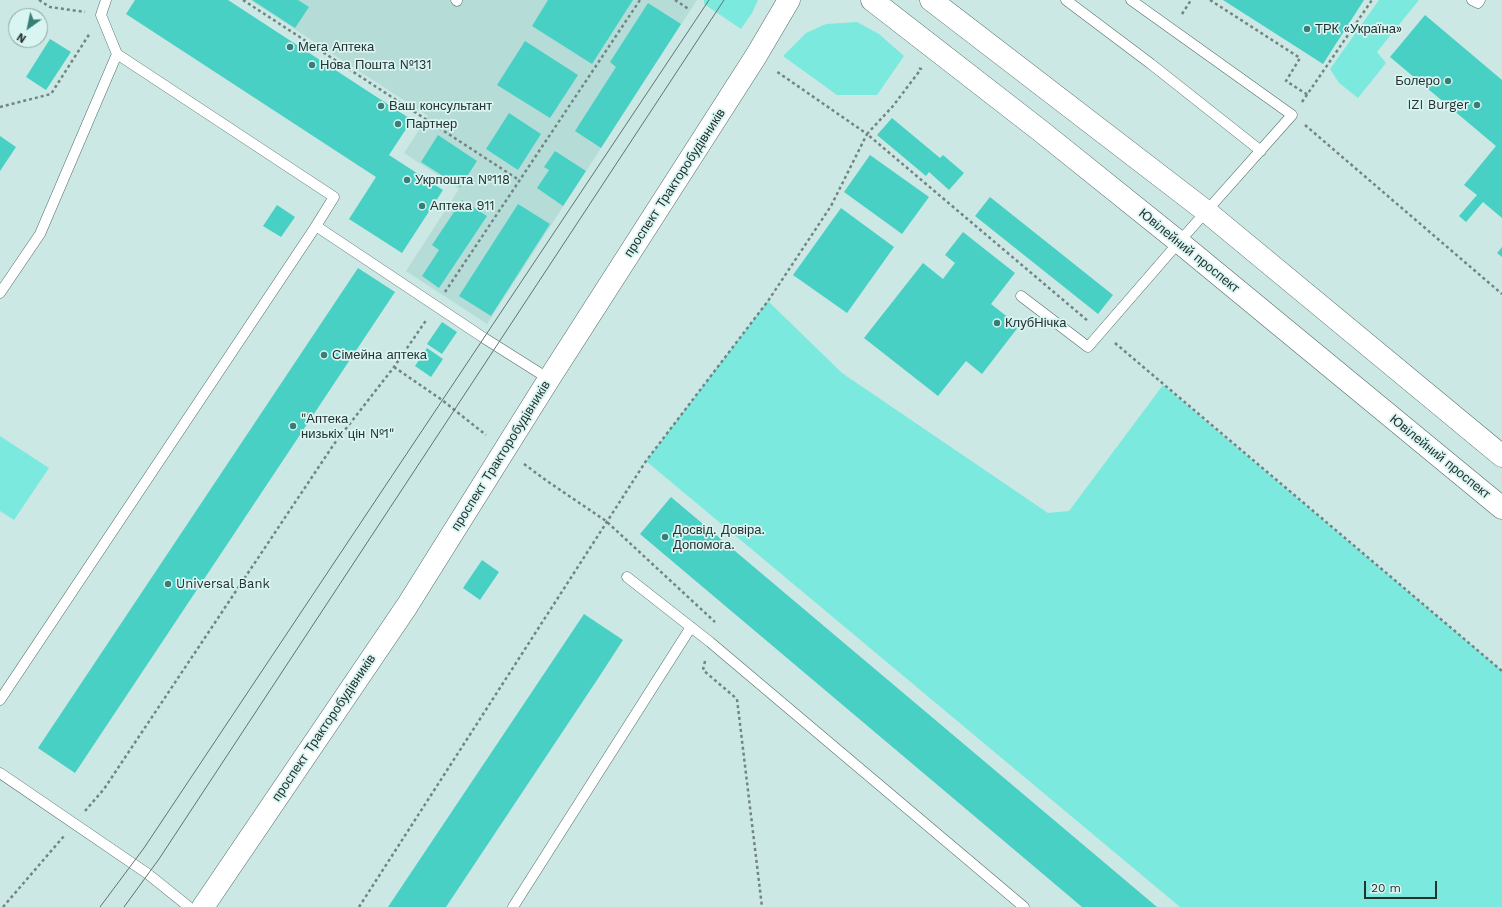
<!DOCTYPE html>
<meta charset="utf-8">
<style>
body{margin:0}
#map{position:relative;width:1502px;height:907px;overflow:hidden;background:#cbe8e4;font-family:"Work Sans",sans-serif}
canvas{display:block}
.north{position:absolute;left:8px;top:8px;width:40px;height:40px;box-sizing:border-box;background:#d8f5f2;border:1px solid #91a7a4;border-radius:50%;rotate:213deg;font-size:11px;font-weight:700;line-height:16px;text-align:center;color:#263130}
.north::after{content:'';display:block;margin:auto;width:14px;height:18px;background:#377e77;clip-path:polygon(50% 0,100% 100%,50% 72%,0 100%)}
.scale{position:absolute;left:1364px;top:881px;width:73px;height:18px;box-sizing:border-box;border:2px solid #263130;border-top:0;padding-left:5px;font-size:12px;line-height:14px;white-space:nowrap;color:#263130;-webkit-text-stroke:3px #d8f5f2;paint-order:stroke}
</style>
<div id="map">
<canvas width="1502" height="907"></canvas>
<div class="north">N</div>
<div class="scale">20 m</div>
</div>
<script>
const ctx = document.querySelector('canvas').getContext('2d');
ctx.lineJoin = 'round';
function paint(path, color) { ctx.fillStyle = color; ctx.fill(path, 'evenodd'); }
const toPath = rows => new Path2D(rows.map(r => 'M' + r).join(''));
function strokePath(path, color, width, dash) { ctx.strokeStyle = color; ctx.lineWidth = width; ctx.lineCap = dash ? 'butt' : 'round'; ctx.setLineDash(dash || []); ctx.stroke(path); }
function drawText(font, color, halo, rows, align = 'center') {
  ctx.font = font + ' "Work Sans",sans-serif'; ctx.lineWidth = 3.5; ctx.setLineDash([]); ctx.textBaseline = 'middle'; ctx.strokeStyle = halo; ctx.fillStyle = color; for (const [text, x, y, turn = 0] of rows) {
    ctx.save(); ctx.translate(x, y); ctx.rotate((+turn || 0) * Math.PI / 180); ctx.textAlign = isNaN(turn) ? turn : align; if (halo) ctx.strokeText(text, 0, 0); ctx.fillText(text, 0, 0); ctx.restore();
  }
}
paint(toPath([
 [250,0,697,0,487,324,406,271,459,189,404,153,428,116]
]), '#b6dcd8');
paint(toPath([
 [704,0,758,0,752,13,741,29,704,4],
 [1379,0,1419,0,1377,52,1386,63,1358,98,1339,83,1330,69],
 [857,22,879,34,904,56,877,95,837,95,783,56,806,33,826,24],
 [768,301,842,373,1048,513,1069,511,1163,385,1502,671,1502,907,1180,907,646,461],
 [0,436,49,468,14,520,0,511]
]), '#7ce9df');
paint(toPath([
 [135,0,228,0,412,120,389,155,443,190,402,253,349,219,376,177,126,14],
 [252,0,298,0,309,7,295,28],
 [548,0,633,0,592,64,532,26],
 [1223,0,1364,0,1323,64],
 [648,3,681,24,601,148,575,131,616,67,610,62],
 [1425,15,1502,80,1502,218,1483,202,1466,222,1459,216,1477,195,1464,185,1496,146,1390,57],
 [50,39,71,52,46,90,26,77],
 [525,41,578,75,550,118,497,85],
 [509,113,541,134,518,170,486,149],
 [892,118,940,158,943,155,964,173,949,190,929,172,926,176,877,135],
 [438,135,477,161,460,187,421,162],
 [0,136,16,147,0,171],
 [555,151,586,171,563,206,537,188,549,170,544,167],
 [870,155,929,197,902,234,844,192],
 [990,197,1113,295,1098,314,975,216],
 [462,200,487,216,439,288,422,276,439,250,432,245],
 [518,204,550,224,491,316,459,296],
 [277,205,295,217,281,237,263,226],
 [841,208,894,247,847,313,793,275],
 [963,232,1015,273,991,304,1019,326,982,374,966,361,938,396,864,338,923,263,943,279,955,263,945,255],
 [1502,247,1502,257,1497,253],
 [358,268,395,292,75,773,38,748],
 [442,322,457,332,442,354,427,344],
 [427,348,443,359,431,377,415,366],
 [671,497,1157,907,1082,907,1043,874,640,534],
 [482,560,499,572,480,600,463,588],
 [584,614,623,640,599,677,446,907,388,907]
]), '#48d0c5');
const service = toPath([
 [456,0,457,1],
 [1066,0,1151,64,1261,151],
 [1472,0,1478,3,1480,0],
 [316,226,484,338,549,379],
 [0,293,40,234,117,54],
 [1021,296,1088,347,1179,242,1292,115,1131,0],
 [627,577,710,642,1024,907],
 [0,700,316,226,334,197,117,54,101,15,106,0],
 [0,773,148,874,189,907],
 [513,907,691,627]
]);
const secondary = toPath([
 [203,907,407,606,549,379,756,56,789,0]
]);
const primary = toPath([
 [872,0,1042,132,1179,242,1502,508],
 [931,0,1207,212,1502,456]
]);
strokePath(service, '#526c69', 11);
strokePath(secondary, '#526c69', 23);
strokePath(primary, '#526c69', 23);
strokePath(toPath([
 [39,0,50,7,85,12],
 [243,0,519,180],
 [675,0,690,10],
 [1210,0,1300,58,1286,81,1308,95],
 [1182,14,1191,0],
 [919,68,921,69,893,106,867,134,1088,321],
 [1302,102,1372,0],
 [0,107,51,94,90,33],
 [1305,125,1502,294],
 [445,292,640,0],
 [1115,343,1502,671],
 [394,367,442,400,486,435],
 [524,464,547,481,606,521,715,622],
 [705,661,703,670,737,699,762,907],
 [85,811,104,789,334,444,394,367,427,319],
 [3,907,64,836],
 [359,907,646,461,768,301,831,206,867,134,776,71]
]), '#728583', 2.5, [3, 3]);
strokePath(service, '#fff', 10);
strokePath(secondary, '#fff', 22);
strokePath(primary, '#fff', 22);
strokePath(toPath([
 [100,907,144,848,709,0],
 [124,907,159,859,724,0]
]), '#617371', 1);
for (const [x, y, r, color] of [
 [1307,29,4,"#377e77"],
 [290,47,4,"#377e77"],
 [312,65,4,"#377e77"],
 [1448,81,4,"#377e77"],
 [1477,105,4,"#377e77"],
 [381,106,4,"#377e77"],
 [398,124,4,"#377e77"],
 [407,180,4,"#377e77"],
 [422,206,4,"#377e77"],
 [997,323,4,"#377e77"],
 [324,355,4,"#377e77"],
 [293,426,4,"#377e77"],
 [665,537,4,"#377e77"],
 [168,584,4,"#377e77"]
]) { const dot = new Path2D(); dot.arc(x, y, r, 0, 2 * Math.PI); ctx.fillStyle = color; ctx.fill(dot); strokePath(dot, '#d8f5f2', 1.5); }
drawText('13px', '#263130', '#d8f5f2', [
 ["ТРК «Україна»",1315,29],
 ["Мега Аптека",298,47],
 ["Нова Пошта №131",320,65],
 ["Болеро",1440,81,"right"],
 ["IZI Burger",1469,105,"right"],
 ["Ваш консультант",389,106],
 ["Партнер",406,124],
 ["Укрпошта №118",415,180],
 ["Аптека 911",430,206],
 ["КлубНічка",1005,323],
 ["Сімейна аптека",332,355],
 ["\"Аптека",301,419],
 ["низькіх цін №1\"",301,434],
 ["Досвід. Довіра.",673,530],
 ["Допомога.",673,545],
 ["Universal Bank",176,584]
], 'left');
drawText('13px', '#263130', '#d8f5f2', [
 ["проспект Тракторобудівників",675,183,-57],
 ["Ювілейний проспект",1189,251,39],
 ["проспект Тракторобудівників",501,456,-58],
 ["Ювілейний проспект",1440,457,39],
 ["проспект Тракторобудівників",324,728,-56]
]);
</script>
